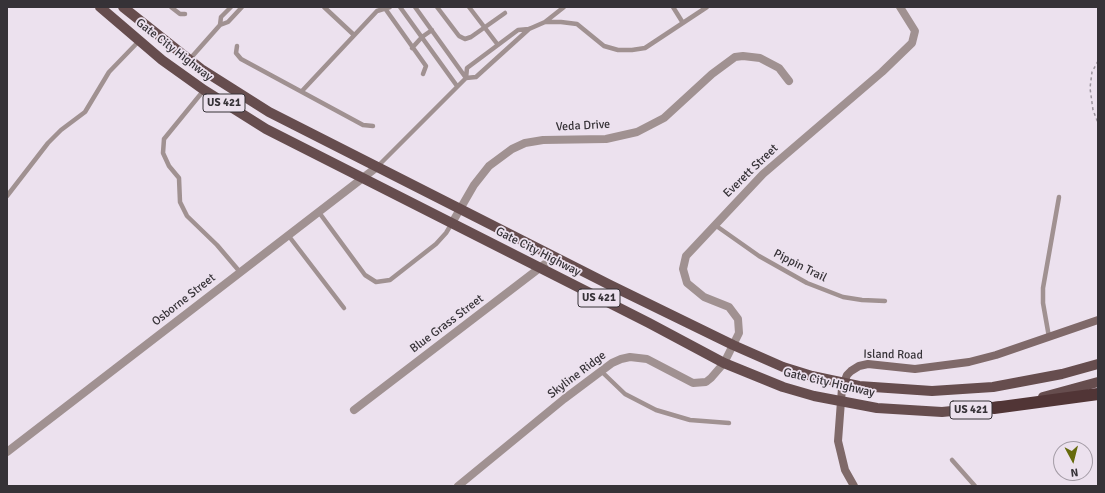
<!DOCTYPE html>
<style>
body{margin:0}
#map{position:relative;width:1105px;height:493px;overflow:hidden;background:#ece1ee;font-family:Signika,sans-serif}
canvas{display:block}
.frame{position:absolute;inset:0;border:8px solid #363237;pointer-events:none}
.north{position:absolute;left:1053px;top:441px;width:40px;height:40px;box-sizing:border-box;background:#ece1ee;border:1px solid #a39ba5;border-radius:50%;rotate:173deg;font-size:11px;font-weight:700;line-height:16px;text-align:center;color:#363237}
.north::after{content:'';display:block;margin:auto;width:14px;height:18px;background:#666a0c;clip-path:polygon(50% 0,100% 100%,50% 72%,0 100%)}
</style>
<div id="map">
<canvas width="1105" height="493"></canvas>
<div class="frame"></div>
<div class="north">N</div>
</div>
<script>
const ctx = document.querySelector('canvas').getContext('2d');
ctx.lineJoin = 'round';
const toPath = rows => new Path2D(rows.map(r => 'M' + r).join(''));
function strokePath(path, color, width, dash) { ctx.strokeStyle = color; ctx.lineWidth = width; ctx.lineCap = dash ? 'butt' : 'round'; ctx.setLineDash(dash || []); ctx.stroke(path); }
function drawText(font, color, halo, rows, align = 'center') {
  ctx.font = font + ' Signika,sans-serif'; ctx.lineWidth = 3.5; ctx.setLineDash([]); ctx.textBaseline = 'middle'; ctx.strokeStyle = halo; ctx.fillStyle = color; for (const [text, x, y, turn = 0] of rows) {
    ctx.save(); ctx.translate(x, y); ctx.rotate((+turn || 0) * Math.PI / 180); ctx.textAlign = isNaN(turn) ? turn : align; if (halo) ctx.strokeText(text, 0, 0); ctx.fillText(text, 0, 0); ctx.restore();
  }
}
strokePath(toPath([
 [1098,61,1092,72,1090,88,1093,110,1098,123]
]), '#9c949e', 1.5, [3, 3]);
strokePath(toPath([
 [171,7,180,14,185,14],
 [324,7,354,35],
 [384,7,426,66,423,74],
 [400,7,457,86],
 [415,7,466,78],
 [437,7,459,36,465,39,471,37,505,13],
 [469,7,498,45],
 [673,7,683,23],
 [545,22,564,7],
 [220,25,228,22,242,7],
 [237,46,236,53,241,59,363,125,373,126],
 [412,48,422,37,432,30],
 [189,60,220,25,221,17,231,7],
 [466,78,467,68,518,30,529,29,545,22,561,22,577,24,604,46,618,50,632,50,645,48,707,7],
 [204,90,164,139,163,153,169,166,179,178,180,202,187,216,217,245,240,272],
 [302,91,377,11,390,7],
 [377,167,466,78,476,77,529,29],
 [7,196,48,143,61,130,85,112,109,72,139,41],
 [318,211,365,275,376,282,390,280,436,244,446,233,452,223],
 [715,225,759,256,807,283,843,297,862,300,885,301],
 [288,235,344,308],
 [1049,337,1043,303,1043,288,1059,197],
 [601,371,625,394,656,410,690,420,729,423],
 [952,460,975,486]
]), '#a09191', 4.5);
strokePath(toPath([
 [452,223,474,185,489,166,512,149,525,143,543,140,606,139,637,132,664,118,712,74,735,57,743,56,760,58,779,68,789,81],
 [354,410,554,257],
 [7,452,377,167],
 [458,486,564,399,612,363,621,359,630,357,647,359,693,383,706,382,711,378,724,363,739,333,738,319,729,307,704,297,687,283,683,269,686,256,763,174,882,72,912,43,915,31,900,7]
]), '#a09191', 8);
strokePath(toPath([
 [854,486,845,470,838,441,842,388,847,375,851,371,859,366,868,364,915,369,969,362,996,355,1098,320]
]), '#7f6969', 8);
strokePath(toPath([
 [100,7,162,60,204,90,266,129,649,323,724,363,783,387,814,396,877,408,942,412,1002,406],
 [123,7,201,69,269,112,610,285,733,345,783,367,812,376,859,386,932,391,993,387,1062,374,1098,364],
 [1043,397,1098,382]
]), '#664d4e', 10);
strokePath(toPath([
 [994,408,1098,394]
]), '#513536', 12);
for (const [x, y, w] of [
 [224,103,42],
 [599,298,42],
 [971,410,42]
]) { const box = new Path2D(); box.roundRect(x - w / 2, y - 9, w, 18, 3); ctx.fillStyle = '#ece1ee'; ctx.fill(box); strokePath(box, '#363237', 1); }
drawText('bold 11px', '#363237', null, [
 ["US 421",224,103],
 ["US 421",599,298],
 ["US 421",971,410]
]);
drawText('12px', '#363237', '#ece1ee', [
 ["Gate City Highway",174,50,38],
 ["Veda Drive",583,126,-3],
 ["Everett Street",751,171,-44],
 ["Gate City Highway",538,252,27],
 ["Pippin Trail",800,266,27],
 ["Osborne Street",184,300,-38],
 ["Blue Grass Street",447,324,-37],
 ["Island Road",893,355,1],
 ["Skyline Ridge",577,375,-37],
 ["Gate City Highway",829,383,13]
]);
</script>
